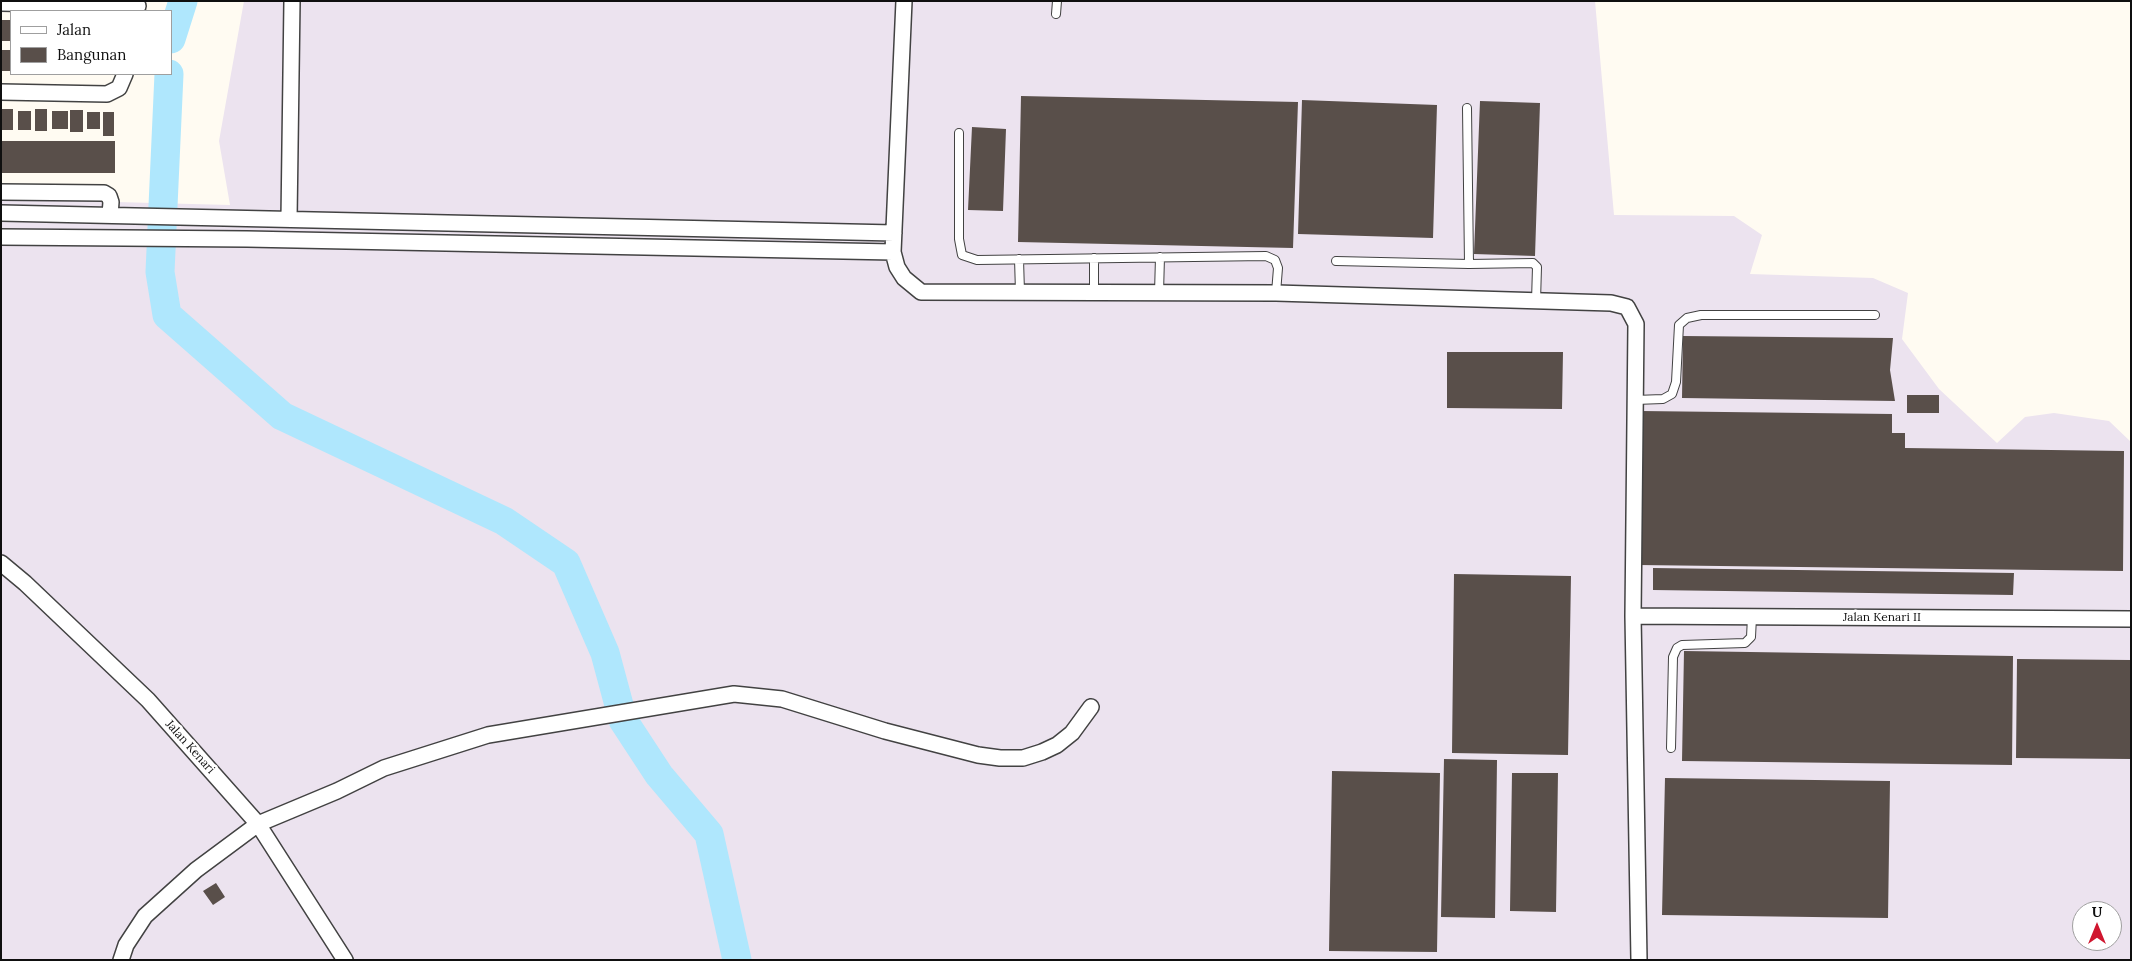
<!DOCTYPE html>
<style>
body{margin:0}
#map{position:relative;width:2132px;height:961px;overflow:hidden;background:#fffbf2;font-family:Lora,serif}
canvas{display:block}
.frame{position:absolute;inset:0;border:2px solid #0f0f0f;pointer-events:none}
.legend{position:absolute;left:10px;top:10px;width:162px;height:65px;box-sizing:border-box;background:#fff;border:1px solid #9f9f9f;margin:0;padding:6px 9px;list-style:none;font-size:15px;color:#0f0f0f}
.legend li{display:flex;align-items:center;gap:10px;height:25px}
.legend b{width:25px;border:1px solid #9f9f9f}
.north{position:absolute;left:2072px;top:901px;width:50px;height:50px;box-sizing:border-box;background:#fff;border:1px solid #9f9f9f;border-radius:50%;rotate:0deg;font-size:14px;font-weight:700;line-height:20px;text-align:center;color:#0f0f0f}
.north::after{content:'';display:block;margin:auto;width:18px;height:22px;background:#d0162f;clip-path:polygon(50% 0,100% 100%,50% 72%,0 100%)}
</style>
<div id="map">
<canvas width="2132" height="961"></canvas>
<div class="frame"></div>
<ul class="legend">
<li><b style="height:6px;background:#fff"></b>Jalan</li>
<li><b style="height:14px;background:#594f4a"></b>Bangunan</li>
</ul>
<div class="north">U</div>
</div>
<script>
const ctx = document.querySelector('canvas').getContext('2d');
ctx.lineJoin = 'round';
function paint(path, color) { ctx.fillStyle = color; ctx.fill(path, 'evenodd'); }
const toPath = rows => new Path2D(rows.map(r => 'M' + r).join(''));
function strokePath(path, color, width, dash) { ctx.strokeStyle = color; ctx.lineWidth = width; ctx.lineCap = dash ? 'butt' : 'round'; ctx.setLineDash(dash || []); ctx.stroke(path); }
function drawText(font, color, halo, rows, align = 'center') {
  ctx.font = font + ' Lora,serif'; ctx.lineWidth = 5; ctx.setLineDash([]); ctx.textBaseline = 'middle'; ctx.strokeStyle = halo; ctx.fillStyle = color; for (const [text, x, y, turn = 0] of rows) {
    ctx.save(); ctx.translate(x, y); ctx.rotate((+turn || 0) * Math.PI / 180); ctx.textAlign = isNaN(turn) ? turn : align; if (halo) ctx.strokeText(text, 0, 0); ctx.fillText(text, 0, 0); ctx.restore();
  }
}
paint(toPath([
 [244,1,1595,1,1614,215,1734,216,1762,235,1750,274,1873,278,1908,293,1902,339,1939,389,1997,443,2025,417,2054,413,2109,421,2131,442,2131,960,1,960,1,199,230,205,219,141],
 [2082,911,2112,911,2112,941,2082,941]
]), '#ece3ef');
strokePath(toPath([
 [171,39,183,1],
 [169,74,160,272,167,315,282,416,504,521,566,563,605,653,623,720,659,775,709,834,737,960]
]), '#afe7fd', 29);
paint(toPath([
 [2,20,11,20,11,41,2,41],
 [2,50,11,50,11,71,2,71],
 [1021,96,1298,102,1293,248,1018,242],
 [1302,100,1437,105,1433,238,1298,234],
 [1480,101,1540,103,1535,256,1474,254],
 [1,109,13,109,13,130,1,130],
 [35,109,47,109,47,131,35,131],
 [70,110,83,110,83,132,70,132],
 [18,111,31,111,31,130,18,130],
 [52,111,68,111,68,129,52,129],
 [87,112,100,112,100,129,87,129],
 [103,112,114,112,114,136,103,136],
 [972,127,1006,129,1003,211,968,210],
 [1,141,115,141,115,173,1,173],
 [1683,336,1893,338,1890,370,1895,401,1682,398],
 [1447,352,1563,352,1562,409,1447,408],
 [1907,395,1939,395,1939,413,1907,413],
 [1641,411,1892,414,1892,433,1905,433,1905,448,2124,451,2123,571,1639,565],
 [1653,568,2014,573,2013,595,1653,590],
 [1454,574,1571,576,1568,755,1452,753],
 [1684,651,2013,656,2012,765,1682,761],
 [2017,659,2131,660,2131,759,2016,758],
 [1444,759,1497,760,1495,918,1441,917],
 [1332,771,1440,773,1437,952,1329,951],
 [1512,773,1558,773,1556,912,1510,911],
 [1665,778,1890,781,1888,918,1662,915],
 [216,883,225,897,213,905,203,891]
]), '#594f4a');
const service = toPath([
 [1056,14,1057,1],
 [959,133,959,239,962,255,977,260,1266,256,1275,260,1278,268,1276,293],
 [1094,258,1094,292],
 [1019,259,1020,292],
 [1336,261,1469,264,1467,108],
 [1469,264,1533,263,1537,267,1536,301],
 [1159,293,1160,257],
 [1635,400,1663,399,1672,394,1676,382,1679,325,1687,318,1701,315,1875,315],
 [1671,748,1673,657,1677,648,1682,645,1745,643,1751,637,1752,617]
]);
const minor = toPath([
 [904,1,893,252,897,267,904,278,921,292,1276,293,1611,303,1627,307,1636,324,1633,616,1639,960],
 [1,3,138,6],
 [1,92,107,94,119,88,125,74],
 [1,192,104,193,109,196,111,202,110,215],
 [1,213,894,233],
 [289,219,292,1],
 [1,237,247,239,893,252],
 [1,563,25,583,148,700,258,824,345,960],
 [1633,616,2131,619],
 [121,960,126,945,145,916,196,870,258,824,337,791,384,768,488,735,734,694,782,699,885,731,978,755,1000,758,1023,758,1042,752,1057,745,1072,733,1091,707]
]);
strokePath(service, '#424242', 10);
strokePath(minor, '#424242', 18);
strokePath(service, '#fff', 8);
strokePath(minor, '#fff', 15);
drawText('12px', '#0f0f0f', '#fff', [
 ["Jalan Kenari II",1882,618],
 ["Jalan Kenari",190,747,48]
]);
</script>
